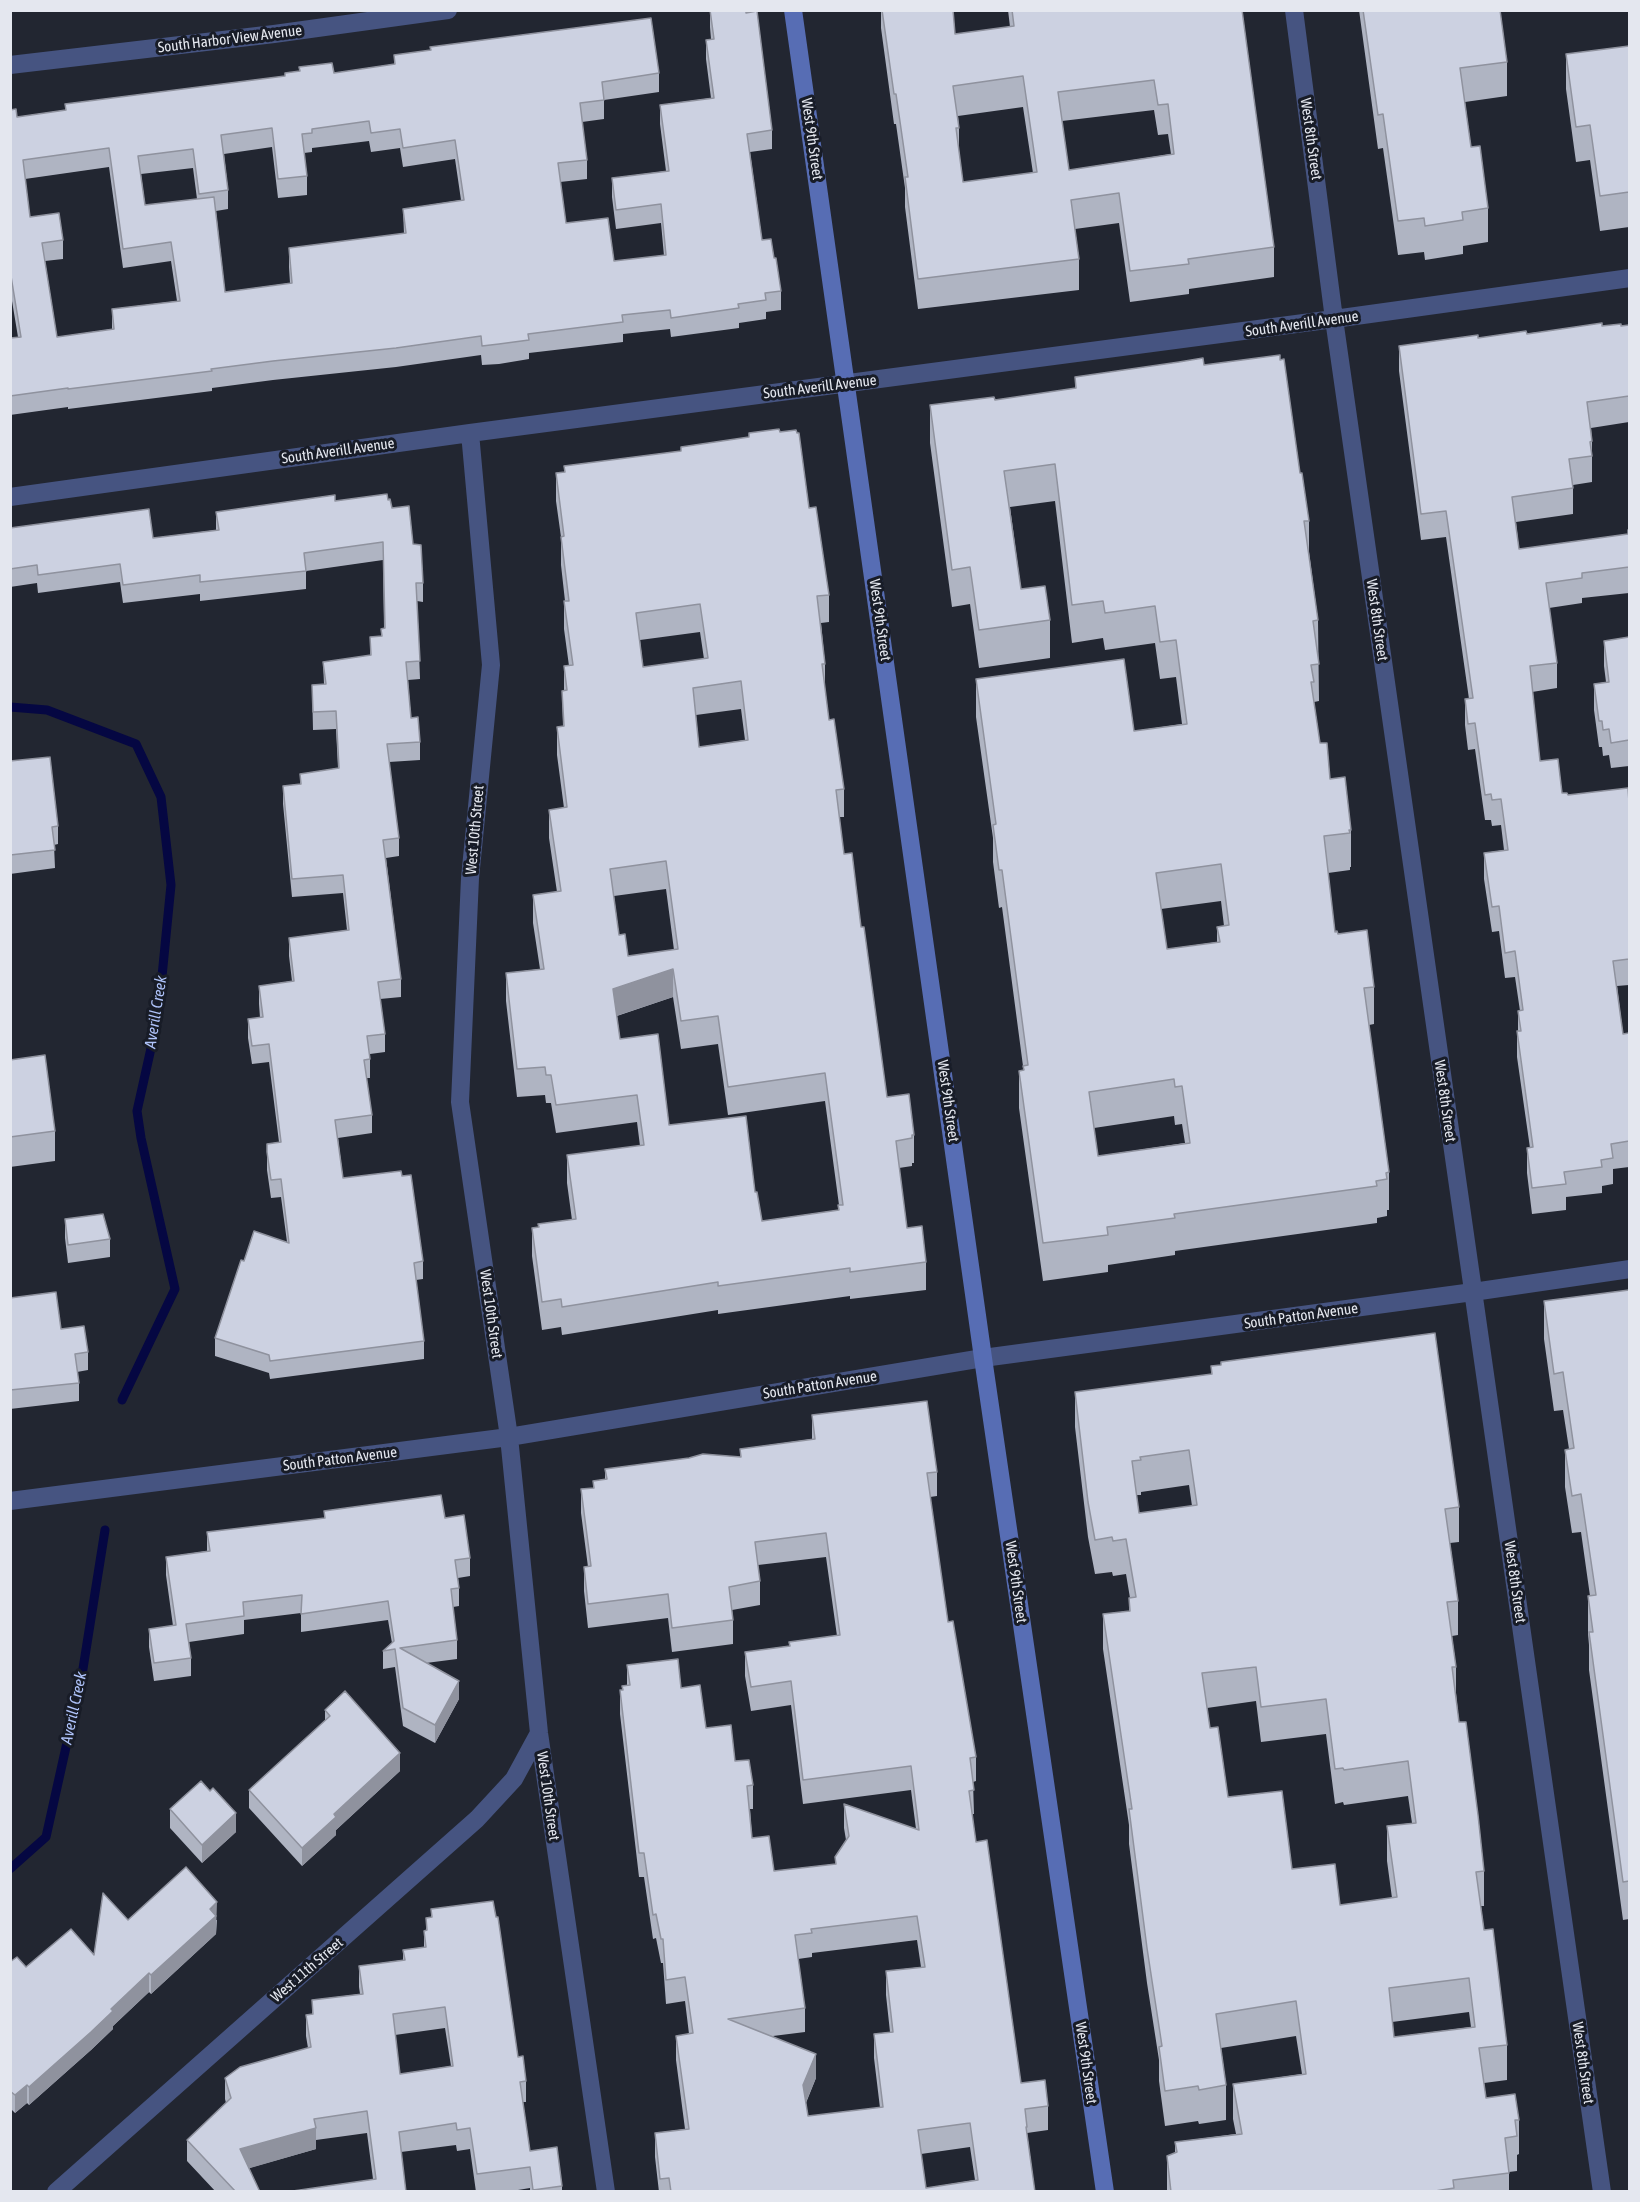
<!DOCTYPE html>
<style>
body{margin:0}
#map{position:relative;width:1640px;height:2202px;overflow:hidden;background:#222631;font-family:"Asap Condensed",sans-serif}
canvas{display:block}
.frame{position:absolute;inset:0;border:12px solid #e4e7ef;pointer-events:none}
</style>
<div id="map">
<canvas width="1640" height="2202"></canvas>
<div class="frame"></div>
</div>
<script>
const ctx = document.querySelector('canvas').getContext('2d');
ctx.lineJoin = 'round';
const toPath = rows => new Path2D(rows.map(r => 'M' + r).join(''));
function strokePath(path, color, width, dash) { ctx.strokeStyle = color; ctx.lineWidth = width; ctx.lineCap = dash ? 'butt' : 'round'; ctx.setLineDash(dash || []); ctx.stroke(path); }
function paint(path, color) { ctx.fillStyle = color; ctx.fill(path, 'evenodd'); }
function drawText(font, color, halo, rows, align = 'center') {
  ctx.font = font + ' "Asap Condensed",sans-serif'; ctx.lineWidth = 6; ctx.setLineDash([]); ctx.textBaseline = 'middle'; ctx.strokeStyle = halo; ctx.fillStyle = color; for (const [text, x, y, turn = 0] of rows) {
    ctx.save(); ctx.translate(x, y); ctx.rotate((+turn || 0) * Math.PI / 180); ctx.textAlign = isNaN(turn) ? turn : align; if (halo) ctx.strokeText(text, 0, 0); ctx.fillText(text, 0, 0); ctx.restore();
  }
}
strokePath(toPath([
 [10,707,47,710,136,744,161,797,171,885,158,1017,137,1111,141,1138,175,1289,122,1400],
 [10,1869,46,1837,82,1675,105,1530]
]), '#050742', 9);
strokePath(toPath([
 [1294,10,1334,319,1602,2192],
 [10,65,274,34,448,10],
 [470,433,491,665,470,878,460,1102,509,1437,539,1733,606,2192],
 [10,497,470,433,1334,319,1630,278],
 [10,1501,509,1437,983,1358,1473,1292,1630,1269],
 [56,2192,477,1819,514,1779,539,1733]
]), '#465481', 18);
strokePath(toPath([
 [793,10,983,1358,1105,2192]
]), '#576db4', 18);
paint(toPath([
 [710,10,772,130,772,149,750,152,762,240,774,258,781,291,781,310,766,312,766,319,739,323,739,328,671,337,670,329,623,334,623,342,529,353,529,359,499,364,482,365,481,355,396,367,273,380,212,388,212,391,68,409,68,407,10,415,10,338,18,337,10,289,10,110,17,117,65,110,65,104,285,76,299,71,299,67,334,73,394,64,394,55,659,73,659,92,604,100,604,119,582,122,587,160,587,179,560,182,566,223,614,261,664,256,661,223,616,229,612,197,612,178,666,171,660,124,660,105,711,98,706,59,706,40,711,39,710,27],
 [369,141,371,152,400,148,403,167,455,159,461,200,403,209,404,234,289,248,289,267,290,283,225,292,216,211,228,209,228,190,224,154,272,147,278,198,307,195,307,176,304,153,312,152,312,148],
 [109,167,123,268,171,261,177,301,112,309,112,329,57,337,45,261,63,259,63,240,30,217,25,179],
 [193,168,197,199,145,205,141,174],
 [881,10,953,10,955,34,1010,27,1008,10,1242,10,1274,247,1274,277,1189,289,1189,294,1130,302,1119,223,1075,229,1079,259,1079,290,918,309,905,207,905,188,896,124,894,124,881,28],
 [1023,107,1033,173,963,182,959,155,959,128,958,116],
 [1154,110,1158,135,1168,134,1171,154,1069,170,1062,121],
 [1359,10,1500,10,1507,62,1507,96,1465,102,1471,147,1488,208,1488,242,1463,246,1463,254,1425,260,1424,252,1398,255,1383,148,1378,149],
 [1629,46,1629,227,1600,231,1590,160,1576,162,1566,89,1566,54],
 [1629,325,1629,422,1591,428,1592,441,1592,482,1573,485,1573,514,1516,522,1519,549,1628,534,1628,530,1629,529,1629,593,1582,598,1582,603,1549,608,1557,663,1557,688,1532,692,1540,761,1562,793,1568,795,1629,802,1629,985,1617,986,1623,1034,1629,1033,1629,1167,1613,1169,1613,1184,1602,1186,1602,1193,1566,1197,1566,1210,1532,1214,1527,1173,1527,1148,1530,1148,1517,1057,1517,1031,1518,1031,1518,1011,1520,1011,1515,977,1505,978,1499,931,1492,932,1484,879,1484,853,1504,850,1501,825,1492,826,1491,820,1485,820,1475,749,1468,750,1465,725,1465,699,1469,699,1446,537,1421,540,1399,371,1399,346,1602,326],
 [1204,365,1300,473,1309,521,1309,552,1318,620,1319,701,1314,702,1320,743,1330,779,1351,830,1351,867,1350,867,1350,870,1328,873,1335,932,1374,987,1374,1024,1369,1025,1389,1172,1389,1210,1387,1210,1387,1216,1377,1218,1377,1223,1175,1251,1175,1255,1108,1265,1108,1272,1043,1281,1019,1108,1019,1071,1023,1070,1023,1066,1002,907,999,908,993,862,993,838,976,717,976,679,1134,731,1182,724,1176,677,1160,679,1155,643,1105,650,1103,638,1072,643,1055,501,1010,507,1021,589,1050,620,1050,658,979,668,970,604,952,607,930,443,930,405,995,400,1075,389,1075,377],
 [1221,901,1224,926,1217,927,1217,942,1167,949,1161,909],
 [1174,1116,1175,1125,1182,1124,1185,1143,1098,1156,1094,1128],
 [780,432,809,508,829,595,829,622,821,623,825,664,825,691,829,720,844,789,844,817,839,817,844,854,861,927,887,1097,914,1135,914,1163,912,1163,912,1166,899,1168,907,1228,926,1262,926,1290,850,1299,850,1296,718,1314,718,1310,562,1335,561,1327,542,1330,532,1256,532,1228,572,1220,567,1183,567,1155,640,1146,637,1122,556,1133,551,1103,546,1103,545,1095,517,1097,506,1001,506,973,540,969,533,923,533,895,557,892,549,838,549,810,564,808,557,755,557,727,563,727,562,691,564,691,564,666,569,666,564,629,564,601,565,601,561,565,561,537,556,501,556,473,564,472,564,466,681,451,749,437,749,433],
 [700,632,704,659,643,667,640,640],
 [741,709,745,740,699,747,696,715],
 [666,889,674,950,628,956,619,935,614,896],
 [673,997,681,1049,718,1044,728,1115,825,1101,839,1205,838,1205,838,1210,762,1221,755,1192,669,1125,620,1039,617,1016],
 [388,500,392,508,413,544,423,583,423,602,417,601,420,679,408,680,411,718,420,742,420,760,389,762,399,838,399,856,386,858,401,979,401,997,380,999,385,1034,385,1052,370,1054,370,1078,366,1078,372,1115,372,1133,338,1138,343,1178,402,1176,423,1261,423,1279,416,1280,424,1341,424,1359,270,1379,269,1373,215,1356,215,1338,244,1261,287,1242,281,1197,271,1198,267,1170,267,1144,279,1142,269,1062,252,1064,248,1038,248,1019,260,1018,259,1004,259,986,292,981,289,956,289,938,347,930,343,893,292,897,283,804,283,786,300,784,300,774,338,768,336,729,313,730,312,685,324,684,323,662,370,656,370,637,381,636,381,629,384,628,383,560,306,571,306,589,200,601,200,594,123,603,120,582,38,593,37,583,10,587,10,528,153,538,216,530,216,512,335,501],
 [1629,637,1629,766,1611,768,1609,755,1603,756,1602,747,1599,747,1594,710,1594,684,1606,682,1604,666,1604,641],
 [10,761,58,826,58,844,54,845,55,868,10,874],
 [10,1060,55,1131,55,1161,10,1167],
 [65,1219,110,1239,110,1257,68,1263,65,1238],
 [1629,1290,1629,1919,1623,1920,1589,1670,1589,1645,1588,1634,1588,1596,1590,1596,1581,1532,1572,1533,1565,1487,1565,1450,1569,1449,1563,1410,1554,1411,1544,1339,1544,1301],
 [10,1298,61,1329,88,1352,88,1370,77,1372,79,1383,79,1401,10,1409],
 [1211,1366,1459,1507,1459,1542,1450,1543,1458,1601,1458,1635,1452,1636,1456,1667,1456,1693,1459,1722,1484,1871,1484,1906,1481,1906,1484,1930,1507,2045,1507,2080,1484,2083,1486,2098,1519,2120,1519,2154,1517,2155,1517,2171,1509,2172,1509,2192,1167,2192,1167,2156,1175,2153,1175,2142,1236,2134,1233,2119,1233,2084,1302,2074,1296,2036,1221,2048,1226,2085,1226,2120,1199,2124,1198,2121,1165,2126,1159,2081,1159,2060,1147,1983,1129,1844,1129,1825,1103,1649,1103,1614,1129,1611,1129,1598,1130,1598,1126,1574,1113,1576,1112,1572,1095,1574,1088,1537,1075,1427,1075,1392,1211,1375],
 [1189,1485,1192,1506,1139,1513,1136,1495,1141,1495,1141,1492],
 [1256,1701,1261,1742,1326,1734,1335,1804,1343,1802,1344,1805,1408,1796,1412,1823,1387,1826,1387,1861,1392,1898,1340,1905,1292,1869,1228,1797,1210,1728,1207,1708],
 [1469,2012,1471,2027,1394,2037,1392,2022],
 [812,1415,937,1472,937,1496,930,1497,948,1622,976,1757,976,1781,973,1782,974,1814,972,1814,976,1842,1021,2083,1048,2106,1048,2130,1027,2133,1035,2192,659,2192,655,2157,655,2133,685,2129,676,2060,676,2036,689,2034,685,2001,666,2004,663,1963,661,1963,656,1938,653,1939,644,1877,639,1877,620,1714,620,1690,622,1690,627,1686,627,1665,681,1688,706,1728,735,1761,753,1785,753,1809,750,1809,752,1838,774,1871,835,1864,835,1857,846,1840,844,1828,844,1804,916,1829,911,1790,803,1804,791,1705,751,1711,745,1676,745,1652,789,1646,837,1636,826,1557,758,1565,760,1581,760,1605,732,1610,733,1620,733,1644,672,1652,668,1618,588,1628,584,1591,584,1567,588,1567,581,1513,581,1489,593,1488,593,1481,605,1479,605,1469,740,1457,740,1449,812,1439],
 [917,1940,921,1967,886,1971,886,1995,890,2032,874,2034,874,2058,880,2108,808,2116,806,2103,816,2078,773,2036,805,2032,805,2008,798,1959,812,1957,812,1953],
 [970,2147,975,2180,926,2188,921,2154],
 [324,1511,445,1518,470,1558,470,1576,458,1578,459,1588,459,1606,453,1607,457,1640,457,1659,426,1663,459,1699,435,1743,403,1726,395,1667,383,1669,383,1651,392,1643,388,1620,301,1632,301,1613,244,1620,244,1634,189,1642,191,1658,191,1676,154,1681,149,1647,149,1629,173,1626,166,1575,166,1557,207,1551,207,1532,324,1519],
 [325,1710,400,1771,336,1830,336,1835,302,1866,249,1808,249,1790,325,1721],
 [170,1809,236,1832,202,1863,170,1828],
 [431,1909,518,2057,526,2081,526,2102,523,2102,530,2151,562,2186,562,2192,530,2192,530,2188,506,2192,476,2192,470,2149,457,2151,456,2145,401,2152,406,2192,373,2179,367,2133,316,2140,316,2149,249,2168,260,2192,216,2192,187,2161,187,2140,226,2103,225,2099,225,2078,308,2048,306,2036,306,2015,312,2014,312,2000,360,1994,359,1987,359,1966,403,1960,403,1950,424,1947,424,1931,426,1931,426,1918,431,1917],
 [445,2028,451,2066,400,2074,395,2035],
 [128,1920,217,1920,216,1934,151,1994,149,1992,113,2026,113,2029,91,2050,29,2105,27,2103,15,2113,11,2109,10,1962,26,1967,94,1955]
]), '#afb4c2');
paint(toPath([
 [673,969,673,997,613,1017,613,989],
 [459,1681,459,1699,435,1743,435,1725],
 [400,1753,400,1771,336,1830,336,1835,302,1866,302,1848,334,1814],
 [236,1813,236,1832,202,1863,202,1845],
 [217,1902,216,1934,151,1994,151,1975],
 [149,1973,149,1992,113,2026,113,2029,91,2050,29,2105,29,2087],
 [816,2054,816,2078,803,2109,803,2085],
 [27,2085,27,2103,15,2113,15,2095],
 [316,2128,316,2149,240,2171,240,2149]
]), '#8f929e');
const building = toPath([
 [710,10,746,10,746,13,757,11,772,130,747,134,762,240,771,239,774,258,776,258,781,291,765,293,766,300,738,304,739,308,671,318,670,310,622,315,623,322,528,334,529,340,499,344,482,346,481,336,396,348,273,361,211,369,212,371,68,389,68,388,10,396,10,338,21,337,10,270,10,110,16,109,17,117,66,110,65,104,285,76,285,73,300,71,299,67,332,63,334,73,395,64,394,55,431,50,430,47,651,18,659,73,602,82,604,100,580,103,587,160,558,163,566,223,608,218,614,261,666,255,661,204,616,210,612,178,669,171,660,105,714,98,706,40,714,39,710,10],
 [369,121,371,133,400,129,403,148,455,140,464,200,403,209,406,233,289,248,292,283,225,292,214,197,145,205,138,156,193,149,199,194,228,190,221,135,272,128,278,179,307,176,302,134,312,133,312,129,369,121],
 [109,148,123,249,171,242,180,301,112,309,114,329,57,337,42,243,63,240,59,213,30,217,23,160,109,148],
 [882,10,953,10,955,34,1014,26,1012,10,1242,10,1274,247,1188,259,1189,264,1130,271,1119,193,1071,200,1079,259,918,279,905,177,908,177,896,94,894,94,882,10],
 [1023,76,1037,172,963,182,956,128,959,128,953,86,1023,76],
 [1154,80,1158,105,1168,104,1174,154,1069,170,1058,92,1154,80],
 [1363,10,1500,10,1507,62,1460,68,1471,147,1480,146,1488,208,1462,212,1463,220,1425,226,1424,218,1398,221,1383,114,1378,115,1363,10],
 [1629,46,1629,192,1600,196,1590,125,1576,127,1566,54,1629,46],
 [1602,323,1602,326,1621,324,1621,326,1629,325,1629,396,1587,402,1592,441,1590,442,1592,456,1569,459,1573,488,1512,497,1519,549,1628,534,1628,530,1629,529,1629,567,1582,573,1582,578,1546,583,1557,663,1530,666,1540,761,1558,759,1562,793,1567,793,1568,795,1628,788,1629,802,1629,959,1613,961,1623,1034,1629,1033,1629,1141,1611,1144,1613,1158,1601,1160,1602,1167,1564,1172,1566,1184,1532,1188,1527,1148,1533,1147,1517,1031,1521,1031,1518,1011,1523,1010,1515,951,1505,953,1499,906,1492,907,1484,853,1508,850,1501,799,1492,800,1491,794,1485,795,1475,723,1468,724,1465,699,1473,698,1446,511,1421,514,1399,346,1478,335,1478,338,1526,331,1527,334,1602,323],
 [1280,355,1280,360,1284,359,1300,473,1302,473,1309,521,1304,521,1318,620,1313,621,1319,664,1311,665,1314,682,1311,682,1320,743,1327,743,1330,779,1345,777,1351,830,1349,830,1350,833,1324,836,1335,932,1337,931,1338,934,1367,930,1374,987,1364,988,1389,1172,1386,1173,1387,1179,1376,1181,1377,1186,1174,1214,1175,1218,1107,1227,1108,1235,1043,1243,1019,1071,1024,1070,1023,1066,1028,1065,1002,870,999,870,993,825,996,824,976,679,1124,659,1134,731,1187,724,1176,640,1160,642,1155,606,1105,613,1103,601,1072,605,1055,464,1004,471,1021,589,1045,586,1050,620,979,630,970,567,952,570,930,405,994,397,995,400,1076,388,1075,377,1179,362,1203,358,1204,365,1280,355],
 [1221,864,1229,925,1217,927,1220,942,1167,949,1156,873,1221,864],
 [1174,1079,1175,1087,1182,1086,1190,1143,1098,1156,1089,1092,1174,1079],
 [779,429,780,432,796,430,797,433,799,433,809,508,816,507,829,595,817,596,825,664,822,664,829,720,834,719,844,789,836,790,844,854,852,853,861,927,864,927,887,1097,909,1094,914,1135,912,1135,912,1138,896,1141,907,1228,922,1226,926,1262,850,1272,850,1268,718,1286,718,1282,562,1307,561,1299,542,1302,532,1228,539,1227,538,1224,576,1219,567,1155,644,1145,637,1095,556,1105,551,1075,546,1075,545,1067,517,1069,506,973,544,969,533,895,561,891,549,810,567,807,557,727,564,726,562,691,567,690,564,666,573,665,564,601,569,601,561,537,564,536,556,473,565,472,564,466,681,451,681,447,749,437,749,433,779,429],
 [700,604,708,658,643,667,636,613,700,604],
 [741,681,748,740,699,747,693,688,741,681],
 [666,861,678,949,628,956,625,934,619,935,610,869,666,861],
 [673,969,681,1021,718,1016,728,1087,825,1073,843,1205,838,1205,839,1210,762,1221,757,1192,755,1192,746,1116,669,1125,658,1034,620,1039,613,989,673,969],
 [387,494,388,500,390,499,392,508,409,506,413,544,421,545,423,583,416,583,420,661,406,662,411,718,418,717,420,742,387,744,399,838,383,840,401,979,378,982,385,1034,367,1036,370,1059,364,1060,372,1115,335,1120,343,1178,401,1171,402,1176,411,1175,423,1261,414,1263,424,1341,270,1361,269,1355,215,1338,241,1260,244,1261,254,1231,289,1243,281,1179,271,1180,267,1152,267,1144,281,1142,269,1044,252,1046,248,1019,263,1017,259,986,294,981,289,938,349,930,343,875,292,879,283,786,301,784,300,774,339,768,336,711,313,712,312,685,326,684,323,662,371,655,370,637,382,636,381,629,385,628,383,542,304,553,306,571,200,582,200,575,123,585,120,564,38,575,37,565,10,569,10,528,149,509,153,538,219,530,216,512,335,495,335,501,387,494],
 [1629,637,1629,740,1611,743,1609,729,1603,730,1602,721,1599,721,1594,684,1609,682,1604,641,1629,637],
 [50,757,58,826,52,827,55,850,10,855,10,761,50,757],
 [45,1055,55,1131,10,1137,10,1060,45,1055],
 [103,1214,110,1239,68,1245,65,1219,103,1214],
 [1629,1290,1629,1881,1623,1882,1589,1632,1593,1632,1588,1596,1596,1595,1581,1494,1572,1496,1565,1450,1574,1448,1563,1372,1554,1374,1544,1301,1629,1290],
 [56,1292,61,1329,84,1326,88,1352,75,1354,79,1383,10,1390,10,1298,56,1292],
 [1435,1333,1459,1507,1445,1509,1458,1601,1447,1602,1456,1667,1452,1667,1459,1722,1466,1722,1478,1815,1484,1871,1476,1872,1484,1930,1493,1929,1507,2045,1479,2048,1486,2098,1515,2094,1519,2120,1515,2120,1517,2136,1505,2138,1509,2173,1453,2180,1454,2188,1429,2192,1171,2192,1167,2156,1177,2152,1175,2142,1242,2134,1233,2084,1306,2074,1296,2001,1216,2014,1226,2085,1199,2090,1198,2086,1165,2091,1159,2047,1162,2046,1147,1948,1129,1809,1132,1809,1103,1614,1130,1611,1129,1598,1136,1597,1126,1539,1113,1541,1112,1537,1095,1540,1088,1502,1075,1392,1212,1374,1211,1366,1221,1365,1221,1362,1435,1333],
 [1189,1450,1197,1505,1139,1513,1132,1461,1141,1460,1140,1457,1189,1450],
 [1256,1667,1261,1707,1326,1699,1335,1769,1343,1768,1344,1770,1408,1761,1416,1823,1387,1826,1397,1897,1340,1905,1335,1864,1292,1869,1282,1791,1228,1797,1218,1727,1210,1728,1202,1673,1256,1667],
 [1469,1978,1475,2027,1394,2037,1389,1988,1469,1978],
 [927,1401,937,1472,927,1473,948,1622,953,1621,976,1757,970,1758,974,1790,969,1791,976,1842,987,1840,1021,2083,1045,2080,1048,2106,1025,2109,1027,2127,1026,2127,1035,2192,671,2192,669,2178,660,2179,655,2133,689,2129,676,2036,693,2033,685,1977,666,1980,663,1939,661,1939,656,1914,653,1915,644,1853,639,1853,620,1690,623,1690,622,1686,630,1685,627,1665,678,1659,681,1688,700,1685,706,1728,731,1725,735,1761,749,1760,753,1785,747,1786,752,1838,769,1836,774,1871,836,1864,835,1857,849,1836,844,1804,919,1830,911,1766,803,1780,791,1681,751,1687,745,1652,790,1646,789,1642,840,1635,826,1533,755,1542,760,1581,729,1587,733,1620,672,1628,668,1594,588,1604,584,1567,591,1566,581,1489,594,1488,593,1481,607,1479,605,1469,689,1458,703,1454,741,1457,740,1449,815,1439,812,1415,927,1401],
 [917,1916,925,1967,886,1971,893,2032,874,2034,883,2107,808,2116,803,2085,816,2054,728,2019,805,2008,795,1935,812,1933,811,1929,917,1916],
 [970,2123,978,2180,926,2188,918,2130,970,2123],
 [441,1495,445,1518,464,1515,470,1558,455,1560,459,1588,451,1589,457,1640,400,1648,459,1681,435,1725,403,1708,395,1649,383,1651,394,1641,388,1601,301,1614,302,1595,243,1602,244,1616,186,1624,191,1658,154,1663,149,1629,176,1625,166,1557,210,1551,207,1532,325,1518,324,1511,441,1495],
 [345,1691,400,1753,334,1814,336,1817,302,1848,249,1790,330,1716,325,1710,345,1691],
 [201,1781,210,1791,213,1788,236,1813,202,1845,170,1809,201,1781],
 [186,1867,217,1902,210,1909,216,1916,151,1975,149,1973,111,2009,113,2011,91,2032,29,2087,27,2085,15,2095,10,2091,10,1962,17,1957,26,1967,71,1929,94,1955,103,1893,128,1920,186,1867],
 [493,1901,496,1917,498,1917,518,2057,523,2056,526,2081,520,2082,530,2151,557,2147,562,2186,533,2190,530,2167,477,2174,470,2128,457,2130,456,2123,399,2132,406,2192,286,2192,376,2179,367,2111,314,2119,316,2128,240,2149,260,2192,236,2192,187,2140,231,2098,225,2078,240,2067,311,2047,306,2015,313,2014,312,2000,363,1994,359,1966,405,1960,403,1950,426,1947,424,1931,427,1930,426,1918,432,1917,431,1909,493,1901],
 [445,2007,453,2066,400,2074,393,2014,445,2007]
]);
paint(building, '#ccd1e1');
strokePath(building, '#8f929e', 1.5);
drawText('15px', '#e4e7ef', '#181c27', [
 ["South Harbor View Avenue",230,39,-7],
 ["West 9th Street",812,139,82],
 ["West 8th Street",1311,139,82],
 ["South Averill Avenue",1302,324,-8],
 ["South Averill Avenue",820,387,-7],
 ["South Averill Avenue",338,451,-8],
 ["West 9th Street",880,620,82],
 ["West 8th Street",1377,620,82],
 ["West 10th Street",475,830,-85],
 ["West 9th Street",948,1101,82],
 ["West 8th Street",1445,1101,82],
 ["West 10th Street",491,1314,82],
 ["South Patton Avenue",1301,1316,-8],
 ["South Patton Avenue",820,1385,-9],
 ["South Patton Avenue",340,1459,-7],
 ["West 9th Street",1016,1582,82],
 ["West 8th Street",1515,1582,82],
 ["West 10th Street",548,1796,82],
 ["West 11th Street",307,1970,-41],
 ["West 9th Street",1086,2063,82],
 ["West 8th Street",1583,2063,82]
]);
drawText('italic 16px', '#afc3fa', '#181c27', [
 ["Averill Creek",156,1012,-81],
 ["Averill Creek",74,1708,-78]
]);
</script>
